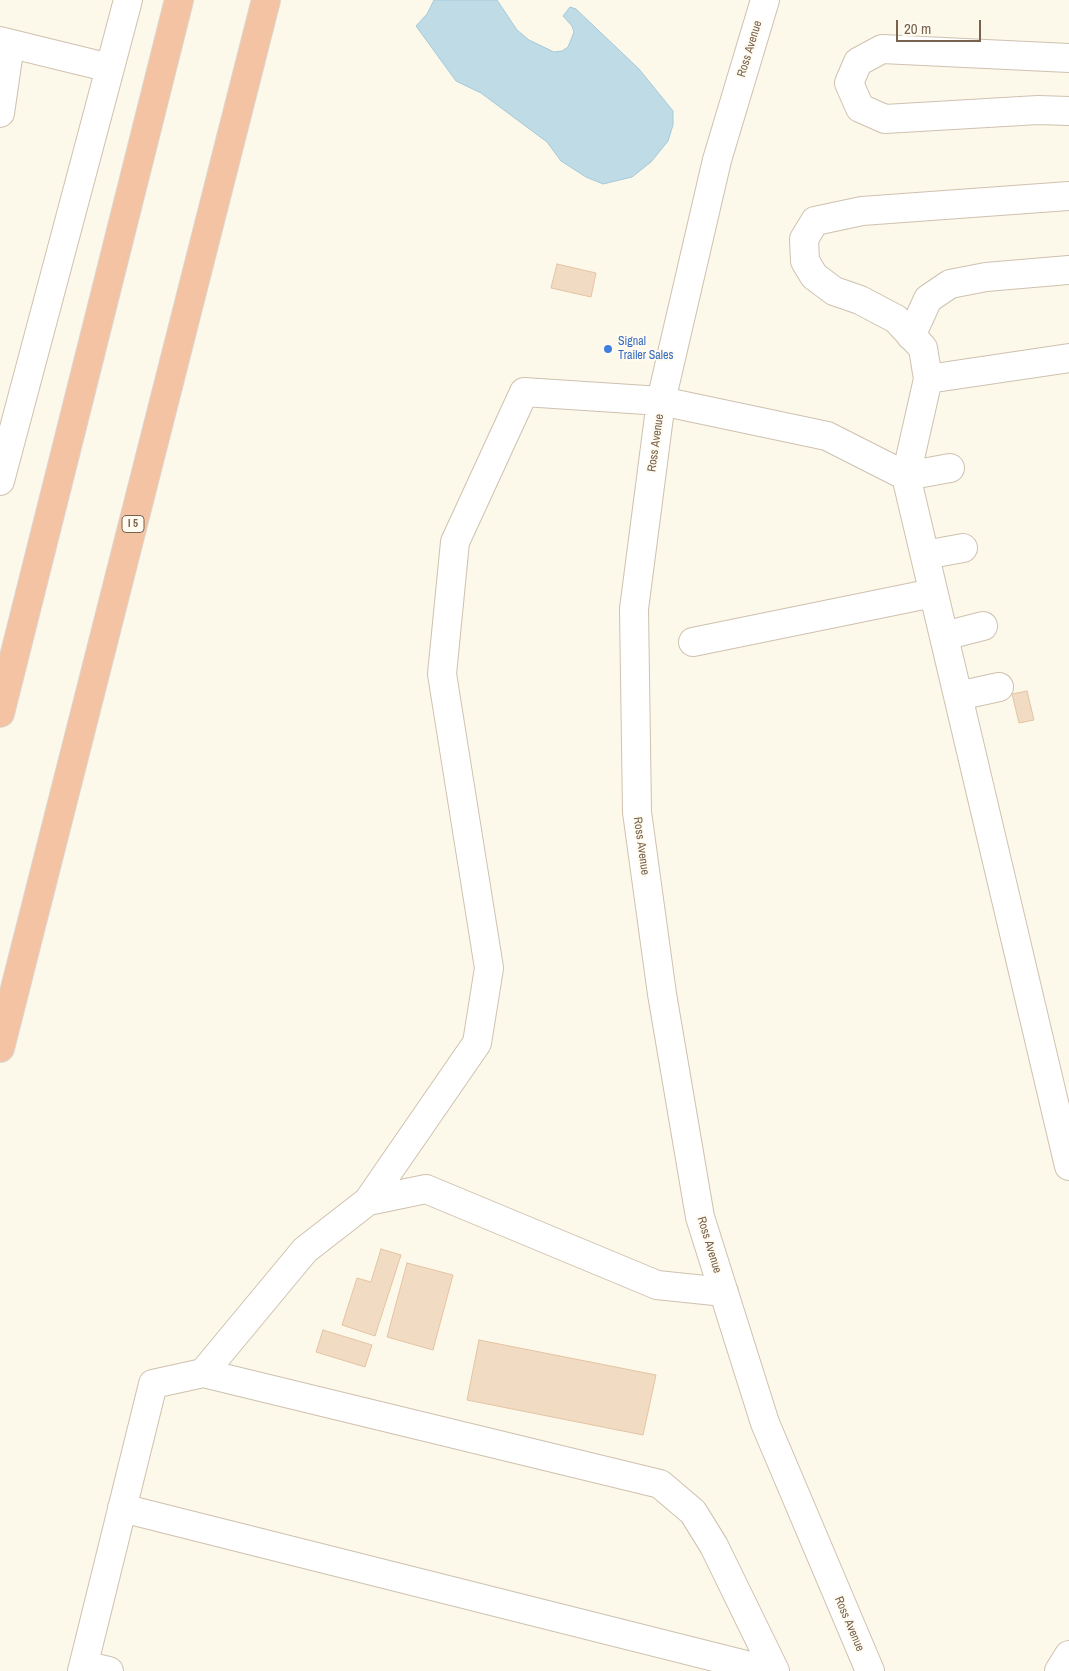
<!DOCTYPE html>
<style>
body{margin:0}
#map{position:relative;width:1069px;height:1671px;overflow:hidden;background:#fcf8ea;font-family:"Archivo Narrow",sans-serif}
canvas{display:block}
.scale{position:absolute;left:896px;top:20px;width:85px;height:22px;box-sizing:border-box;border:2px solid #77624d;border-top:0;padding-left:6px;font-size:15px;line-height:18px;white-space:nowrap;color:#77624d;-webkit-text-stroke:4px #fffbf1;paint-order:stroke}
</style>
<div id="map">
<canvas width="1069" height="1671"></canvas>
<div class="scale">20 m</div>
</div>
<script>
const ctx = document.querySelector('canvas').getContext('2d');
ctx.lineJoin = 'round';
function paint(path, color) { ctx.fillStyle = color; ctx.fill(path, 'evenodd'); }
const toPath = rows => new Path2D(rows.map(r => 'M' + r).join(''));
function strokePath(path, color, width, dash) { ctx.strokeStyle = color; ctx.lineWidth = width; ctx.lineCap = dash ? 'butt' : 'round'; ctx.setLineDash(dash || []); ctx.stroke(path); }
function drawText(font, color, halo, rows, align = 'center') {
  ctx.font = font + ' "Archivo Narrow",sans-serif'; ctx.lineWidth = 4; ctx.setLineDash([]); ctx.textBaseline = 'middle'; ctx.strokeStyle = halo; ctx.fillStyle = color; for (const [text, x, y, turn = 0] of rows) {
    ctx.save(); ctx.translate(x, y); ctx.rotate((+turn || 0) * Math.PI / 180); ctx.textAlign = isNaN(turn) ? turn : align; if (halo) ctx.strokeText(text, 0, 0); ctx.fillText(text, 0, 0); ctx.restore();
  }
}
const water = toPath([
 [434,0,497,0,517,30,529,40,554,52,562,51,568,47,574,32,572,26,563,16,570,7,576,9,639,69,673,111,673,125,668,141,651,162,632,177,603,184,586,177,561,161,547,142,481,93,456,81,416,26,427,14,434,0]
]);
paint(water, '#bedbe6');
strokePath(water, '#a5c9d8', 1);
const building = toPath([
 [557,264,596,273,591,297,551,288,557,264],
 [1027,691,1034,720,1019,723,1012,694,1027,691],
 [381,1249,401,1255,375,1336,342,1325,357,1278,371,1282,381,1249],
 [407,1263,453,1275,433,1350,387,1337,407,1263],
 [323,1330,372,1345,365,1367,316,1352,323,1330],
 [479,1340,656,1375,643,1435,467,1400,479,1340]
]);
paint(building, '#f1dbc2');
strokePath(building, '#e4c4a3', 1);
const minor = toPath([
 [765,0,717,160,661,401,634,609,637,812,662,994,700,1217,765,1423,870,1671],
 [0,41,110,68,128,0],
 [1069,58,882,49,858,62,849,83,860,108,885,119,1038,110,1069,111],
 [0,113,10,44],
 [911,336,928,299,950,284,986,277,1069,270],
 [928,379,1069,358],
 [950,468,906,476,928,379,923,348,896,319,860,300,834,291,814,276,805,261,804,239,815,221,862,211,1069,196],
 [0,481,110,68],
 [925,555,963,548],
 [944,636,983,626],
 [693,642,933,593],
 [958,696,999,687],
 [368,1201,477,1043,489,968,442,674,455,542,524,392,661,401,827,436,906,476,1069,1166],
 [203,1373,305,1250,368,1201,426,1189,657,1285,724,1292],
 [122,1508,770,1671],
 [84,1665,109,1671],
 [82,1671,153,1384,203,1373,660,1484,693,1512,714,1546,775,1671],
 [1059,1671,1069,1655]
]);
const highway = toPath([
 [0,713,179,0],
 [0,1048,266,0]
]);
strokePath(minor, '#cfc1af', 30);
strokePath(highway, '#dcd6d1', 30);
strokePath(minor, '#fff', 28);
strokePath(highway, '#f4c3a3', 28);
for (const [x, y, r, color] of [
 [608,349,5,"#3f7fe0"]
]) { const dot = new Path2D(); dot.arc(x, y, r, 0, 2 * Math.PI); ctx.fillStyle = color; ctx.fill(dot); strokePath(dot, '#fffbf1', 2); }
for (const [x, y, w] of [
 [133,524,22]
]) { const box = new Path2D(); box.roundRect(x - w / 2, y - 8.5, w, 17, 4); ctx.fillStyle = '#fffbf1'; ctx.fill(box); strokePath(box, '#77624d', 1); }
drawText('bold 11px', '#77624d', null, [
 ["I 5",133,524]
]);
drawText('12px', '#77624d', '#fffbf1', [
 ["Ross Avenue",750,49,-73],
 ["Ross Avenue",656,443,-82],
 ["Ross Avenue",641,846,82],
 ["Ross Avenue",709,1245,73],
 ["Ross Avenue",849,1624,67]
]);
drawText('12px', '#366cbe', '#fffbf1', [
 ["Signal",618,342],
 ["Trailer Sales",618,356]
], 'left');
</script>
